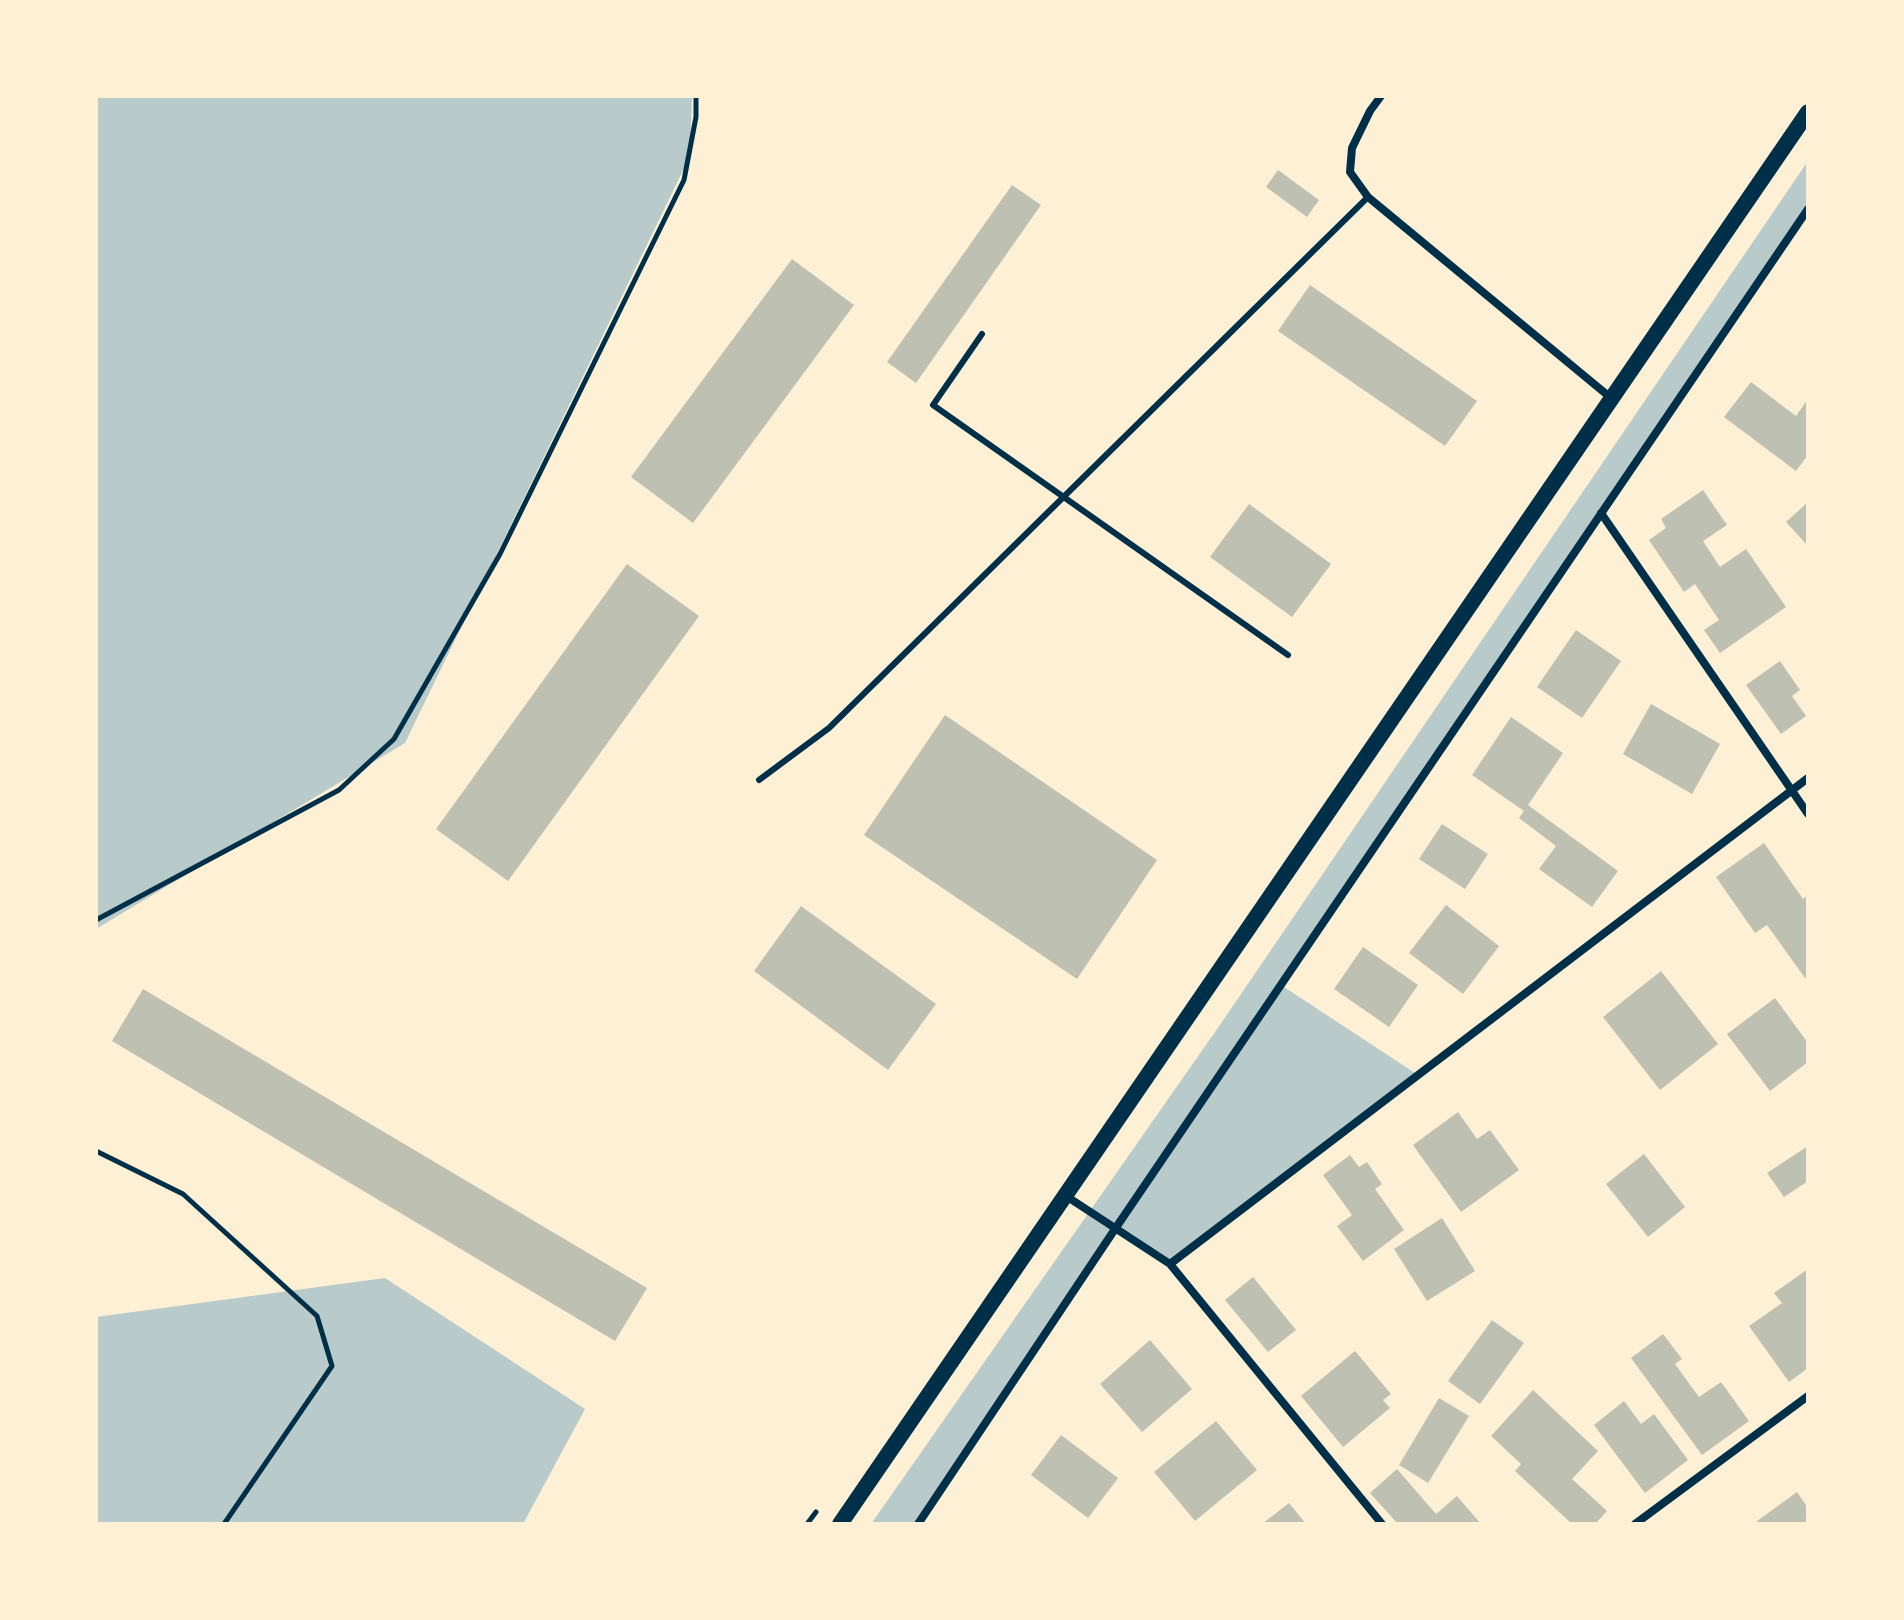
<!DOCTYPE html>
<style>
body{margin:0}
#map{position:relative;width:1904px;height:1620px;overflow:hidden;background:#fdf0d5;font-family:"Work Sans",sans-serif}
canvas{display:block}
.frame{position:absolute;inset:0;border:98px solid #fdf0d5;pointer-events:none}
</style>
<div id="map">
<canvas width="1904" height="1620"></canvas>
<div class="frame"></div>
</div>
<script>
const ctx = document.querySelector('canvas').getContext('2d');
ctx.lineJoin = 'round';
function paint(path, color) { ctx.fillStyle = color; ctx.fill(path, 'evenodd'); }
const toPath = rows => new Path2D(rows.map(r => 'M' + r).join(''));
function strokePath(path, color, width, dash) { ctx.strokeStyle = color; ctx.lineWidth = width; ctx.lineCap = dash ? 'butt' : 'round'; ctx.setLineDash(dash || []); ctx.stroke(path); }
paint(toPath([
 [96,96,692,96,690,156,405,743,96,929],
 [1808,161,1808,209,1281,985,1418,1075,1170,1264,1115,1229,918,1524,871,1524,1222,1022],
 [385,1278,585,1409,523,1524,96,1524,96,1317]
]), '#b9caca');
paint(toPath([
 [1278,170,1319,200,1307,217,1266,187],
 [1012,185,1041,205,916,383,887,362],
 [792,259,854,305,693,523,631,477],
 [1310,285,1477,401,1445,446,1278,331],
 [1751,382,1796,416,1808,399,1808,455,1796,471,1724,417],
 [1703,490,1727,525,1703,541,1720,567,1746,549,1786,607,1720,653,1704,630,1719,620,1695,584,1684,592,1649,540,1666,528,1661,519],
 [1808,502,1808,546,1786,522],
 [1249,504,1331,564,1292,617,1210,557],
 [627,564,699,616,508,881,436,829],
 [1576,630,1621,661,1582,718,1537,687],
 [1780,661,1800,690,1792,696,1806,716,1781,734,1746,685],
 [1651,704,1720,744,1692,794,1623,754],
 [945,715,1157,860,1077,979,864,835],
 [1511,717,1563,753,1528,805,1618,871,1592,907,1539,869,1556,846,1519,818,1524,811,1472,775],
 [1442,824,1488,854,1465,889,1419,859],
 [1764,843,1803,899,1808,895,1808,977,1805,978,1767,925,1755,933,1716,877],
 [1446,905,1499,946,1463,994,1409,953],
 [801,906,936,1004,888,1070,754,971],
 [1363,947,1418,985,1389,1027,1334,989],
 [1661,971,1718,1044,1660,1090,1603,1017],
 [143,989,647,1288,615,1341,112,1041],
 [1775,998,1808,1043,1808,1062,1770,1091,1727,1034],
 [1458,1112,1477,1139,1490,1130,1519,1170,1461,1212,1413,1145],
 [1808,1146,1808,1181,1784,1197,1767,1173],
 [1644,1154,1685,1207,1648,1237,1606,1184],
 [1350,1155,1359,1167,1367,1162,1382,1184,1375,1189,1404,1230,1363,1261,1337,1226,1352,1215,1323,1175],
 [1442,1218,1475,1271,1427,1301,1394,1249],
 [1808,1269,1808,1368,1789,1382,1749,1326,1782,1303,1774,1293],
 [1253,1277,1296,1330,1268,1352,1225,1300],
 [1492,1320,1524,1343,1480,1404,1448,1381],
 [1663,1334,1682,1359,1675,1364,1699,1397,1721,1382,1749,1421,1702,1455,1631,1358],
 [1150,1340,1192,1389,1142,1432,1100,1384],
 [1355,1351,1391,1394,1383,1400,1390,1408,1343,1447,1301,1396],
 [1533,1390,1598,1451,1572,1479,1607,1511,1595,1524,1572,1524,1515,1471,1521,1464,1491,1436],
 [1439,1398,1469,1416,1428,1483,1399,1465],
 [1624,1401,1641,1424,1654,1414,1688,1460,1645,1493,1594,1425],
 [1216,1421,1257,1470,1195,1521,1154,1472],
 [1061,1435,1118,1478,1088,1518,1031,1475],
 [1397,1469,1436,1514,1457,1496,1481,1524,1398,1524,1370,1493],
 [1797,1492,1808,1508,1808,1524,1753,1524],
 [1289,1503,1306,1524,1262,1524]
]), '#bec0b2');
strokePath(toPath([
 [96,920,339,790,394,739,500,554,684,180,696,117,696,96],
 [96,1151,183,1194,317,1316,332,1366,224,1524],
 [807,1524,816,1512]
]), '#003049', 5);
strokePath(toPath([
 [982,334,933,405,1288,655],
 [759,780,829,728,1368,197]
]), '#003049', 6);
strokePath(toPath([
 [1381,96,1370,111,1352,148,1350,172,1368,197,1611,398],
 [1601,513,1808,814],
 [1066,1196,1170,1264,1382,1524],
 [1170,1264,1808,778],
 [918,1524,1115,1229,1808,209],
 [1635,1524,1808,1396]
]), '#003049', 8);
strokePath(toPath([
 [840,1524,1808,112]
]), '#003049', 16);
</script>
